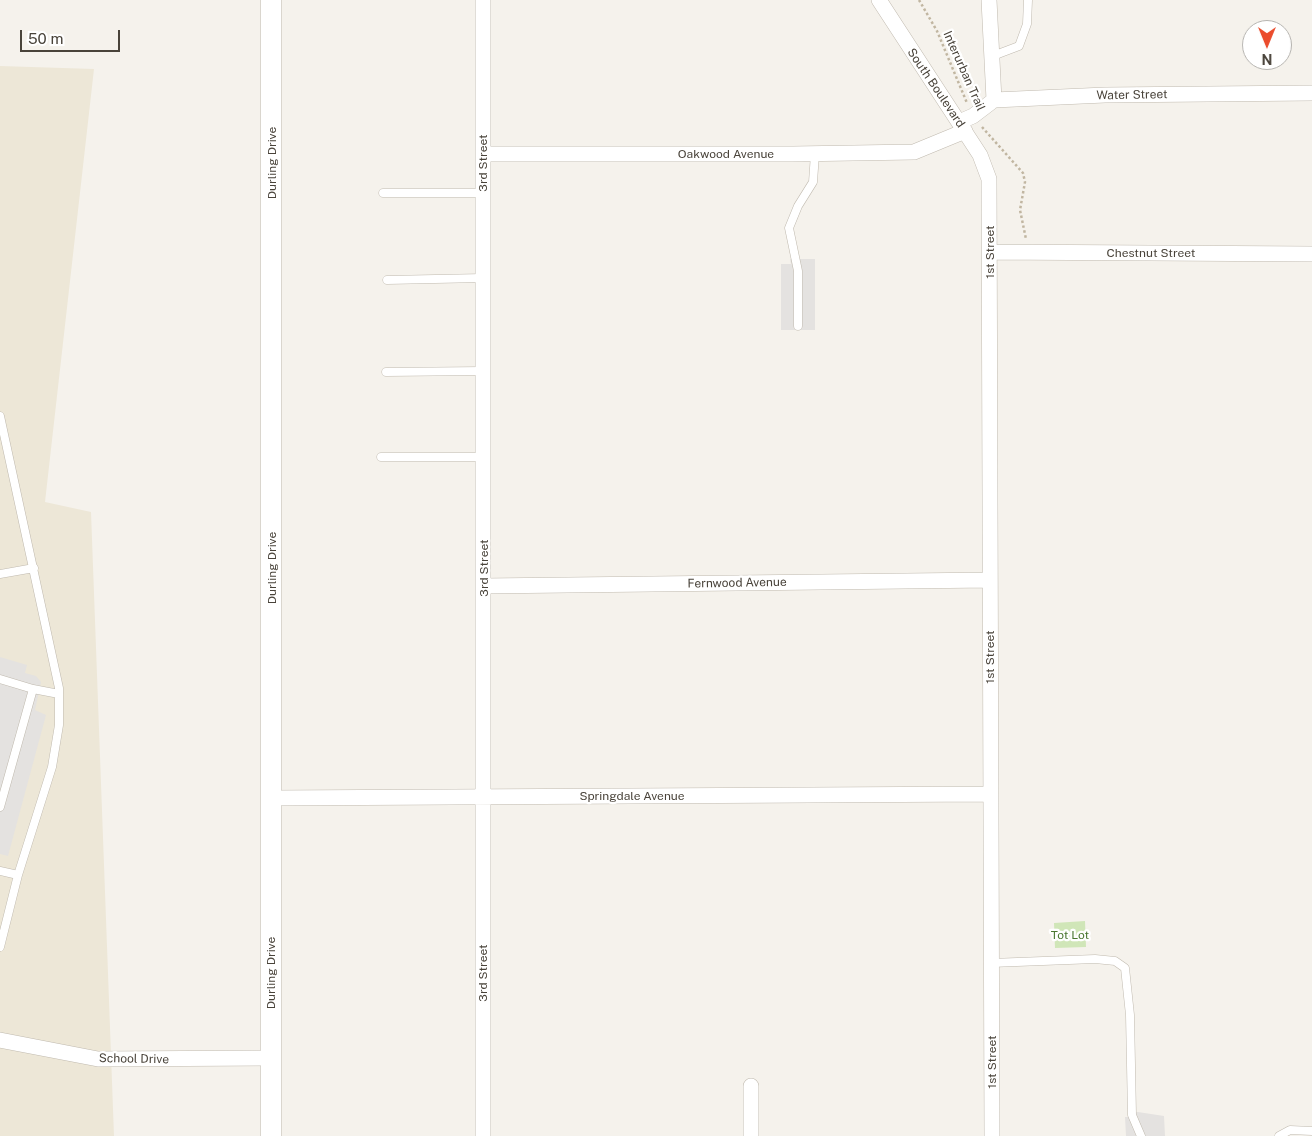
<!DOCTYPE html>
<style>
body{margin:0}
#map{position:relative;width:1312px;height:1136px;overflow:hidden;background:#f5f2ec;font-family:"Public Sans",sans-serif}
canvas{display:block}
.north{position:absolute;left:1242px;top:20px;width:50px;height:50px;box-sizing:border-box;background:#fff;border:1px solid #b6b4b0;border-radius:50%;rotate:180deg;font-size:14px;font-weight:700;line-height:20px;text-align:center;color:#49433a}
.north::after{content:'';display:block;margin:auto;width:18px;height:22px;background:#eb4c2c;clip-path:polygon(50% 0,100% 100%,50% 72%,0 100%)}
.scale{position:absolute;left:20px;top:30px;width:100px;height:22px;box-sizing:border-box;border:2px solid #49433a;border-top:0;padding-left:6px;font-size:15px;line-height:18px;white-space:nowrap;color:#49433a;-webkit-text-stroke:4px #fff;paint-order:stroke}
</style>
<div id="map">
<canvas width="1312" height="1136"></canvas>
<div class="north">N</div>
<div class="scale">50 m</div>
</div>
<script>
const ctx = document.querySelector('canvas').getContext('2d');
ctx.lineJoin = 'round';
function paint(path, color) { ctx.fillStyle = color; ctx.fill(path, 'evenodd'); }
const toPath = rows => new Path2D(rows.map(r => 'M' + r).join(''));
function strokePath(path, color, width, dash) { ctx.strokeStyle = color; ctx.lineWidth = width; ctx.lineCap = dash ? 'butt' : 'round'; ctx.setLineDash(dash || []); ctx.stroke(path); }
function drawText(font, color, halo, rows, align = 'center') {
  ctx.font = font + ' "Public Sans",sans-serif'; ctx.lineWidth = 4.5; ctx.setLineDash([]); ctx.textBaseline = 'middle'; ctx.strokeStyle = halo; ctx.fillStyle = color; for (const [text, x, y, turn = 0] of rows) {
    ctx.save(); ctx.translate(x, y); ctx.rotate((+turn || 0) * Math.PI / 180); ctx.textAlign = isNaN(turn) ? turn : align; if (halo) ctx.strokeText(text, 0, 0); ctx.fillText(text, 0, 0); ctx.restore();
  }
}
paint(toPath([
 [0,66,94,69,45,502,91,512,114,1136,0,1136]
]), '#ede7d7');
paint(toPath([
 [1085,921,1086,947,1055,948,1054,923]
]), '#d0e6b8');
paint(toPath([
 [790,259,815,259,815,330,781,330,781,264,791,264],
 [0,657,27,665,25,673,36,676,41,682,35,710,46,715,8,856,0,854],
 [1138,1112,1164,1116,1165,1136,1126,1136,1125,1117,1128,1117,1128,1113]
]), '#e4e2e0');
const service = toPath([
 [990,57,1019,46,1027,24,1028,0],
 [383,193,483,193],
 [387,280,483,278],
 [798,326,798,271,789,228,798,206,813,182,815,154],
 [386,372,483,371],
 [0,416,59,688,59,725,52,767,18,875],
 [381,457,484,457],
 [0,574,34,568],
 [0,679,33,689],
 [0,807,33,689,59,694],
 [0,871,18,875,0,947],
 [991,963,1095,959,1115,961,1125,968,1130,1015,1132,1115,1141,1136],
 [1279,1136,1290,1130,1312,1131]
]);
const minor = toPath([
 [483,0,483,1136],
 [879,0,980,155,989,179,992,1136],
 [989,0,994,100],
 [959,122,973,116,994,100,1105,95,1312,93],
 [483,154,793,154,914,152,965,131],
 [990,252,1312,254],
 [484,586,990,580],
 [273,798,990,794],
 [0,1040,98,1059,271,1058],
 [751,1086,751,1136]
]);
const tertiary = toPath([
 [271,1136,271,0]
]);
strokePath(service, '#c0baaf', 9);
strokePath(minor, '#c0baaf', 16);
strokePath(tertiary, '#c0baaf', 21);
strokePath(toPath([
 [919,0,937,31,967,103],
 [982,127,1023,173,1025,182,1020,210,1026,239]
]), '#c1b6a1', 2.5, [2.5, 2.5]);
strokePath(service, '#fff', 8);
strokePath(minor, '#fff', 15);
strokePath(tertiary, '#fff', 20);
drawText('12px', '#49433a', '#fff', [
 ["Interurban Trail",964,71,66],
 ["South Boulevard",936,88,56],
 ["Water Street",1132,95,-1],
 ["Oakwood Avenue",726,154],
 ["Durling Drive",272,163,-90],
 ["3rd Street",483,163,-90],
 ["1st Street",990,252,-90],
 ["Chestnut Street",1151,253],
 ["Durling Drive",272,568,-90],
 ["3rd Street",484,568,-90],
 ["Fernwood Avenue",737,583,-1],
 ["1st Street",990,657,-90],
 ["Springdale Avenue",632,796],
 ["Durling Drive",271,973,-90],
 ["3rd Street",483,973,-90],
 ["School Drive",134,1059,1],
 ["1st Street",992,1062,-90]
]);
drawText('12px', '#4a7730', '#fff', [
 ["Tot Lot",1070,935]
]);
</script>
